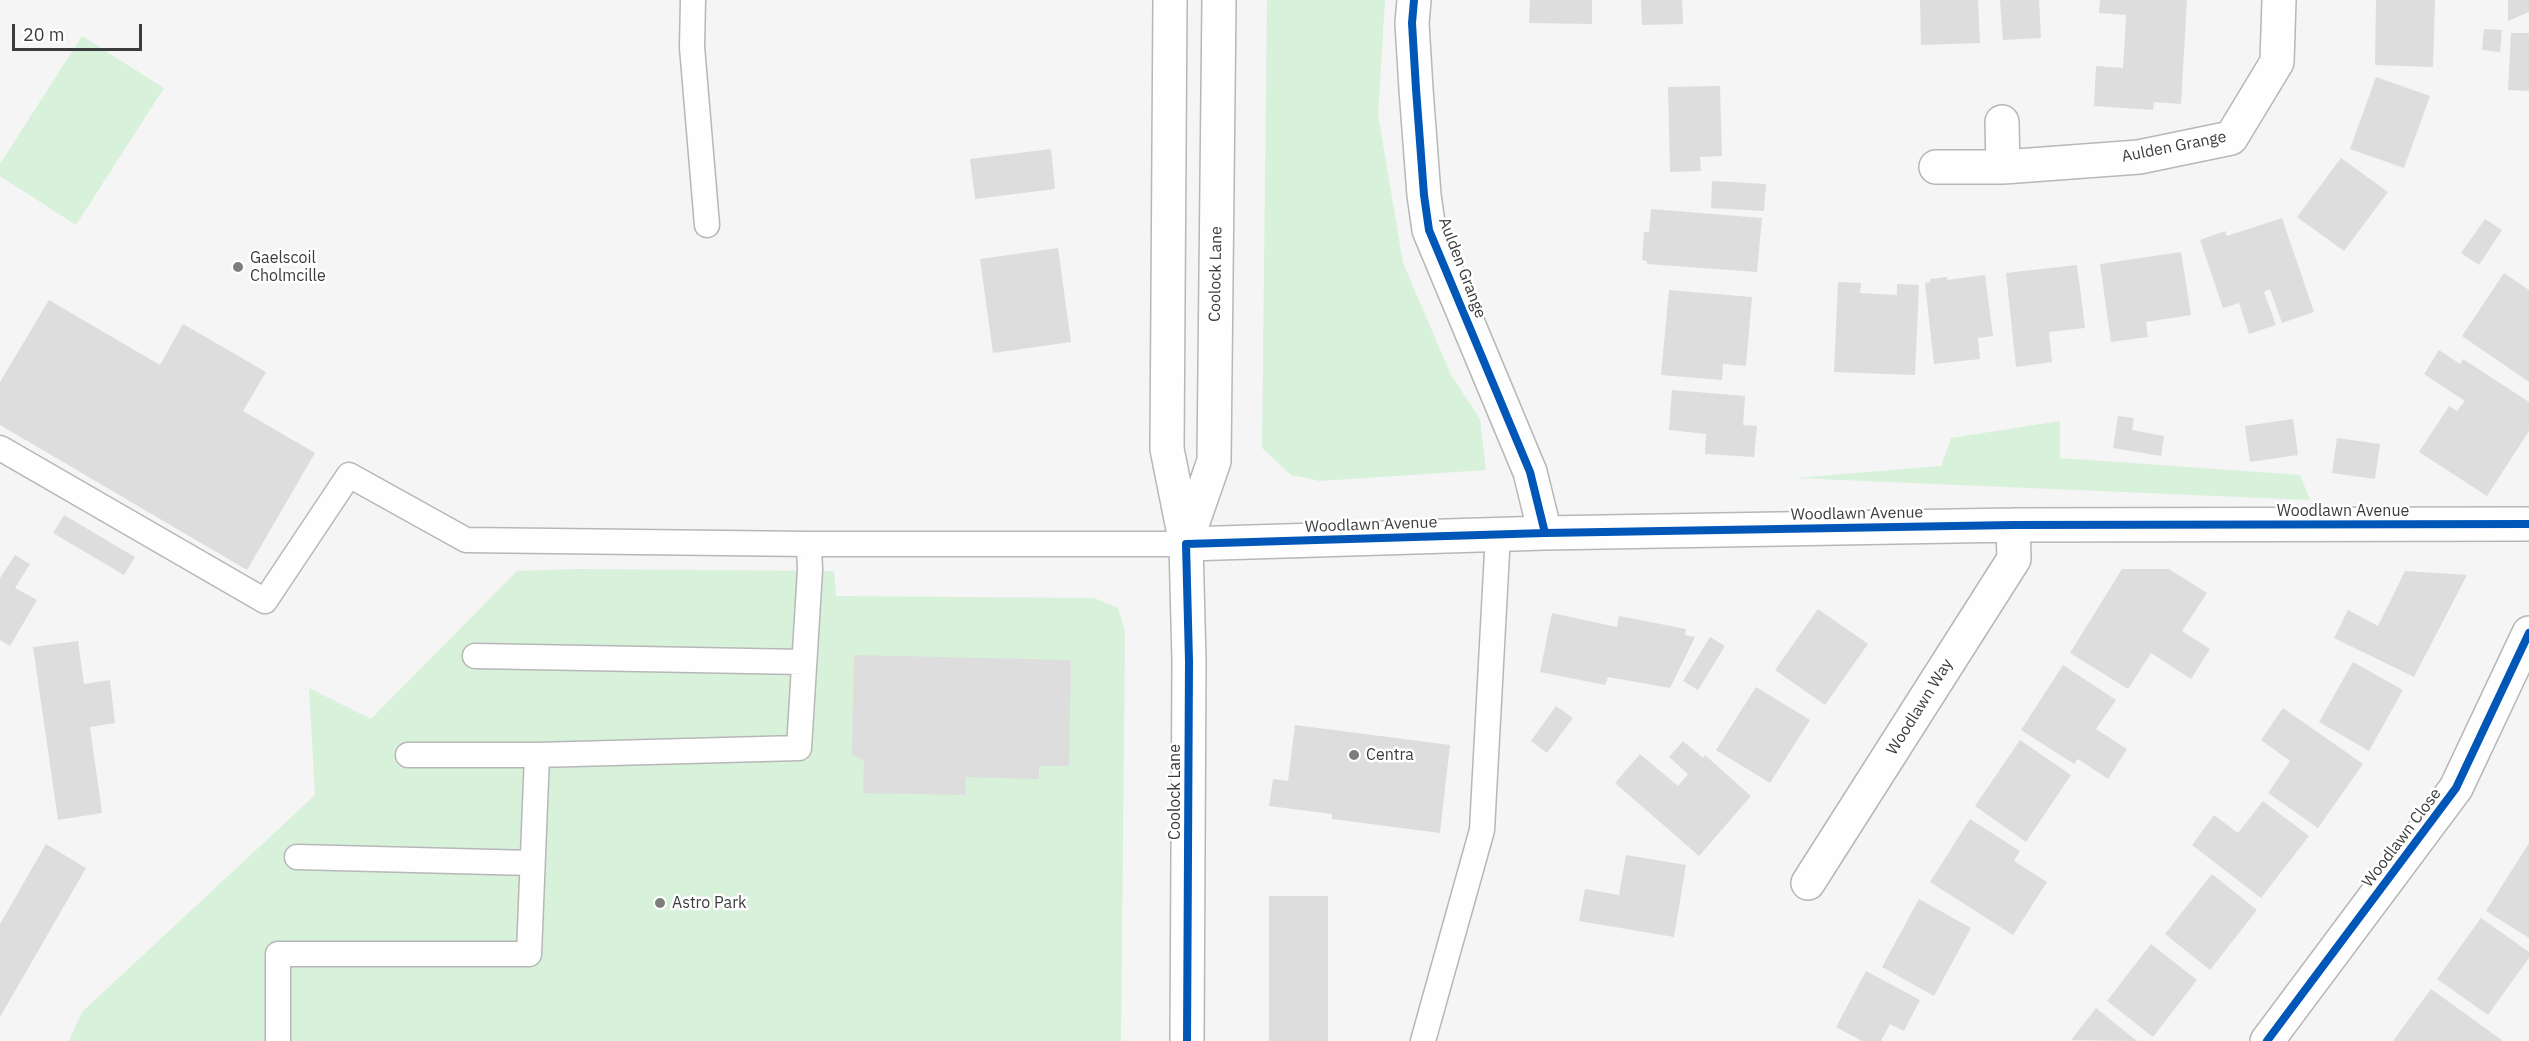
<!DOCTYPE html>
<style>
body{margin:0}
#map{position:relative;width:2529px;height:1041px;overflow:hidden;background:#f5f5f5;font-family:"IBM Plex Sans",sans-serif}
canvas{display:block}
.scale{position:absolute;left:12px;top:24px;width:130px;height:27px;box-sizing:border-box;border:3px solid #3b3c3c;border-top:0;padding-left:8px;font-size:18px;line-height:21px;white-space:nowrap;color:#3b3c3c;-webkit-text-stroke:4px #fff;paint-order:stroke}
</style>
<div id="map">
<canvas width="2529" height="1041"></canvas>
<div class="scale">20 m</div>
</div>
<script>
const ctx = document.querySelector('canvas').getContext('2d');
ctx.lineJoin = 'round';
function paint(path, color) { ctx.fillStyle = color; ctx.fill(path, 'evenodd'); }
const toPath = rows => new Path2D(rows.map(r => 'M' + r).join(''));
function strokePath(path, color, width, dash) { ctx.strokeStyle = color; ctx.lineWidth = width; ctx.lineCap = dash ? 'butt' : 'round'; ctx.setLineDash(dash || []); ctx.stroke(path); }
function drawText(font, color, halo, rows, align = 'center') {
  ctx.font = font + ' "IBM Plex Sans",sans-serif'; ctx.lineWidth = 5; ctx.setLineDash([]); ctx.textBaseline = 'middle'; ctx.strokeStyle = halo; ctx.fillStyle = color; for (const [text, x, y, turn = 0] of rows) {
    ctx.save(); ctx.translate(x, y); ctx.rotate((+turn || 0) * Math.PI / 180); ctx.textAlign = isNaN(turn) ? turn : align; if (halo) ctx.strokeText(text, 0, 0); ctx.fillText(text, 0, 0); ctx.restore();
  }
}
paint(toPath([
 [1267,0,1385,0,1378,114,1403,263,1451,375,1480,419,1486,470,1320,481,1291,475,1262,448],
 [82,36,164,88,76,225,0,176,0,164],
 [2060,421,2060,458,2300,475,2310,500,1795,478,1941,466,1951,438],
 [577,569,834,571,836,596,1094,598,1118,608,1125,631,1121,1041,69,1041,82,1012,315,795,309,688,371,719,517,571]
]), '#d7f1da');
paint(toPath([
 [1530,0,1592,0,1592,24,1529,23],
 [1641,0,1682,0,1683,24,1642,25],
 [1920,0,1978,0,1980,43,1921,45],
 [2000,0,2039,0,2041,38,2003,40],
 [2100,0,2187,0,2181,104,2154,102,2153,110,2094,106,2096,66,2123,68,2125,36,2126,15,2099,13],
 [2376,0,2435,0,2433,67,2375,65],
 [2508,0,2529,0,2529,12,2508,21],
 [2484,29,2502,30,2500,52,2482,50],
 [2511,33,2529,33,2529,91,2508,90],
 [2376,77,2430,96,2404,168,2350,149],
 [1720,86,1722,156,1700,157,1701,171,1670,172,1668,87],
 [1051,149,1055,189,975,199,970,159],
 [2341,158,2388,192,2344,251,2297,217],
 [1712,181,1766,184,1764,211,1711,208],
 [1651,209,1762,218,1757,272,1647,264,1647,261,1642,260,1644,232,1649,232],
 [2282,218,2314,312,2282,323,2270,289,2264,292,2276,325,2249,334,2239,303,2223,308,2200,240,2225,231,2227,236],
 [2485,219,2502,230,2479,265,2461,253],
 [1058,248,1071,342,993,353,980,259],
 [2181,252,2191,315,2146,322,2148,337,2111,342,2100,264],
 [2077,265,2085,328,2049,332,2052,362,2016,367,2006,273],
 [2504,273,2529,290,2529,382,2462,336],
 [1985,275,1993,336,1978,338,1980,359,1934,364,1925,283,1930,282,1930,279,1947,277,1947,280],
 [1838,282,1861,283,1860,293,1897,295,1897,284,1919,285,1915,375,1834,372],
 [1669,290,1752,297,1746,366,1723,364,1722,380,1661,375],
 [49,300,160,365,183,324,266,372,243,411,315,453,247,570,0,425,0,382],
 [2439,350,2460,364,2463,359,2529,402,2529,431,2487,496,2419,452,2449,406,2457,411,2465,401,2424,374],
 [1672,390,1745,396,1743,425,1757,426,1754,457,1705,454,1706,434,1669,430],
 [2118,416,2134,418,2132,430,2164,436,2161,456,2113,448],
 [2293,419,2298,455,2250,462,2245,426],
 [2337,438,2380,444,2375,479,2332,473],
 [64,515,135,557,124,575,53,533],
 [15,555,30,564,15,588,37,600,10,646,0,640,0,578],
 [2122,569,2169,569,2207,593,2182,631,2210,649,2191,679,2151,653,2128,689,2070,653],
 [2405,571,2467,575,2414,677,2334,638,2348,610,2378,626],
 [1818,609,1868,644,1825,705,1775,670],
 [1552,613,1617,627,1619,616,1686,629,1685,635,1695,637,1670,688,1608,677,1605,685,1540,672],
 [1710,637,1725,646,1698,690,1683,681],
 [78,641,84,684,110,680,115,723,90,727,102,813,58,820,33,647],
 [854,655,1071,660,1069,766,1039,766,1039,779,966,777,965,795,863,793,864,761,852,754],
 [2353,662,2403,690,2369,751,2319,722],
 [2063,665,2116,700,2096,729,2127,749,2108,779,2078,759,2074,764,2021,730],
 [1756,687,1810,720,1770,783,1716,750],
 [1556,706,1573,718,1547,753,1531,741],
 [2283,708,2363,764,2318,828,2268,793,2290,761,2261,740],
 [1295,725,1450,745,1440,833,1332,819,1332,814,1269,806,1273,779,1288,781],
 [2020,740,2071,775,2026,842,1975,806],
 [1683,741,1703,758,1705,755,1751,796,1699,856,1615,783,1640,754,1678,786,1688,774,1669,757],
 [2263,801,2309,836,2261,898,2192,845,2214,815,2238,833],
 [1970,819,2020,851,2014,861,2047,882,2013,935,1930,882],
 [2529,843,2529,938,2486,911],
 [46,844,86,868,0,1017,0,924],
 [1626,855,1686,865,1674,937,1579,921,1585,889,1619,895],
 [2212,874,2257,910,2210,970,2165,934],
 [1269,896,1328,896,1328,1041,1269,1041],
 [1919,899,1971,928,1934,996,1882,967],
 [2481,918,2529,952,2529,958,2488,1015,2437,979],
 [2151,944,2197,980,2153,1037,2107,1001],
 [1866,971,1920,1000,1904,1031,1890,1024,1881,1041,1862,1041,1836,1027],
 [2431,989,2503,1041,2393,1041],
 [2096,1008,2137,1041,2071,1040]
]), '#ddd');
const lane = toPath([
 [693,0,692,47,707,225],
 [0,448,265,601,349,475,466,540,809,544,1186,544],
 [475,656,803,662],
 [408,755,537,755],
 [297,857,532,863],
 [278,1041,278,954,529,954,537,755,799,748,810,570,809,544],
 [1423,1041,1482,830,1498,534]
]);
const street = toPath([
 [1414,0,1412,23,1416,89,1424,195,1429,230,1530,472,1545,533],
 [2002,122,2003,167],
 [1936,167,2003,167,2139,157,2231,138,2277,62,2279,0],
 [1186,544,1545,533,2013,525,2529,524],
 [1808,883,2014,559,2013,525],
 [2267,1041,2456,788,2529,633]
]);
const secondary = toPath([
 [1170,0,1167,449,1186,544,1189,661,1187,1041],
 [1186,542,1214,461,1219,0]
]);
strokePath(lane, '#b7b7b8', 27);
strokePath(street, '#b7b7b8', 36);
strokePath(secondary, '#b7b7b8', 36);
strokePath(lane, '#fefefe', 24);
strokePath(street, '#fefefe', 33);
strokePath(secondary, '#fefefe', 33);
strokePath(toPath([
 [1414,0,1412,23,1416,89,1424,195,1429,230,1530,472,1545,533],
 [1187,1041,1189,661,1186,544,1545,533,2013,525,2529,524],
 [2267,1041,2456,788,2529,633]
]), '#0057b8', 8);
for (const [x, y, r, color] of [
 [238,267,6,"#7c7d7d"],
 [1354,755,6,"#7c7d7d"],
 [660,903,6,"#7c7d7d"]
]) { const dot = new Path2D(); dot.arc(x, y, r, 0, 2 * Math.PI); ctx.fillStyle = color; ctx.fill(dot); strokePath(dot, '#fff', 2); }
drawText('16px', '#3b3c3c', '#fff', [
 ["Aulden Grange",2174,147,-11],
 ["Aulden Grange",1462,268,69],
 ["Coolock Lane",1216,274,-89],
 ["Woodlawn Avenue",2343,511],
 ["Woodlawn Avenue",1857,514,-1],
 ["Woodlawn Avenue",1371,525,-2],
 ["Woodlawn Way",1920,707,-58],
 ["Coolock Lane",1175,792,-90],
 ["Woodlawn Close",2402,838,-53]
]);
drawText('16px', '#3b3c3c', '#fff', [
 ["Gaelscoil",250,258],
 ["Cholmcille",250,276],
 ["Centra",1366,755],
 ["Astro Park",672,903]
], 'left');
</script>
